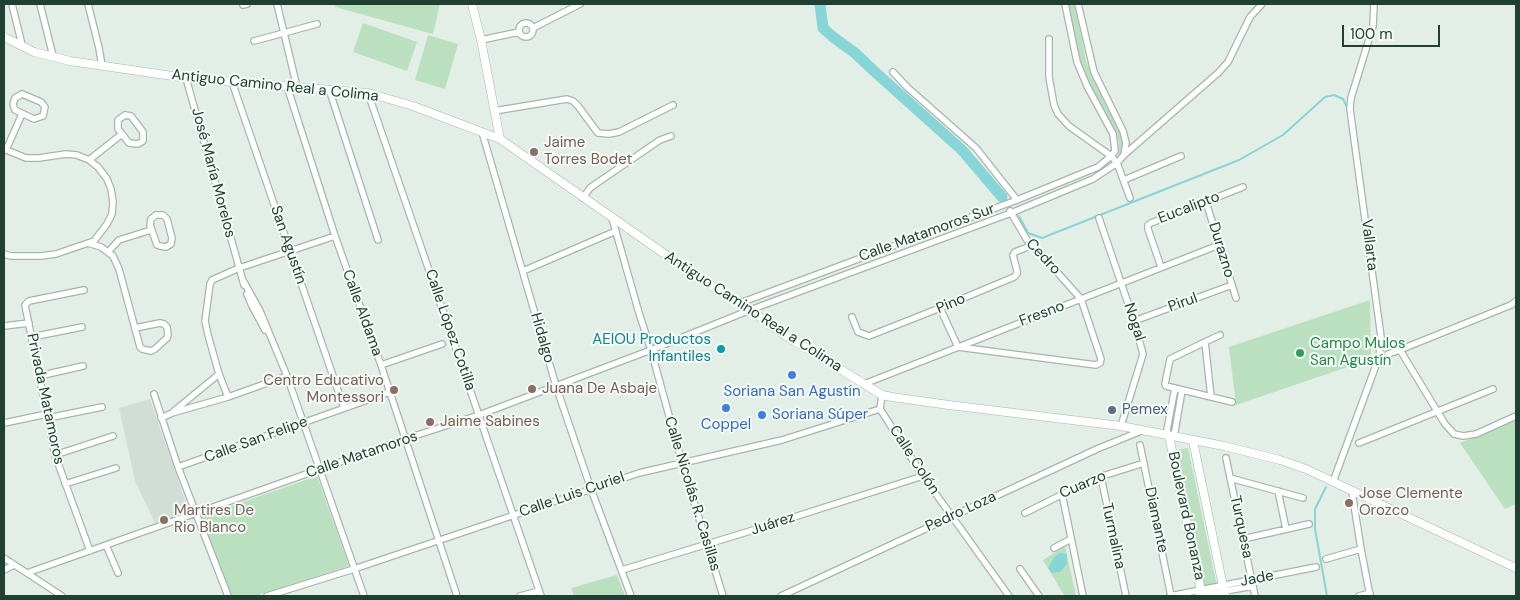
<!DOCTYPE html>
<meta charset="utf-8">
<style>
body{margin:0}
#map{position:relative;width:1520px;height:600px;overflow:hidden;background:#e3eee7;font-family:"DM Sans",sans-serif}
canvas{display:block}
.frame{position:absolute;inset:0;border:5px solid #214034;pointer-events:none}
.scale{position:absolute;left:1342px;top:25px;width:98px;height:22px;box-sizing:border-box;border:2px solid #214034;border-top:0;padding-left:6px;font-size:15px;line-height:18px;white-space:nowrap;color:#214034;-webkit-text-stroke:4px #f4faf6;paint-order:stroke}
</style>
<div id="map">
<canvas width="1520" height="600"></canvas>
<div class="frame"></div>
<div class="scale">100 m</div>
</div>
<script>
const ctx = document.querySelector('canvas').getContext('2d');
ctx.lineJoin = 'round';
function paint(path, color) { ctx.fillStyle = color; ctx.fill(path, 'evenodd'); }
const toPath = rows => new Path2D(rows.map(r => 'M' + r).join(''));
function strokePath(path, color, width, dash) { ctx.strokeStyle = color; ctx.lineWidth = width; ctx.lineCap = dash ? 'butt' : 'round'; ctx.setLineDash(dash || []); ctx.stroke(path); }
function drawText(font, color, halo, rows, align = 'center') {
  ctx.font = font + ' "DM Sans",sans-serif'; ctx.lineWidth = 4; ctx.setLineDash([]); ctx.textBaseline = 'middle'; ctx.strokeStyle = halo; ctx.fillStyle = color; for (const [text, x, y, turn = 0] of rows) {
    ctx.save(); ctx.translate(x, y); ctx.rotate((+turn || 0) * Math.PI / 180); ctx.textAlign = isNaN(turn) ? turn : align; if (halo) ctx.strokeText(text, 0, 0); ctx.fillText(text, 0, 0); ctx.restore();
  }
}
paint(toPath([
 [150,399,189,512,155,523,135,481,119,408]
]), '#d1ded6');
paint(toPath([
 [336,4,440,4,433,34,335,7],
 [1068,4,1075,4,1086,61,1094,81,1122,132,1124,143,1123,152,1118,155,1119,144,1117,134,1089,84,1080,62],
 [363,23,417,42,407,71,353,52],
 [428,35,458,44,445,89,415,80],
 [1370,300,1371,359,1236,405,1229,347],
 [1516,419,1516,504,1505,509,1460,443],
 [1188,448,1219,596,1205,596,1175,450],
 [317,476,349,566,255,596,231,596,200,517],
 [1065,546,1076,596,1064,595,1043,560],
 [617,575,625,596,574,596,571,588]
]), '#bae0bf');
paint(toPath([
 [1060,553,1067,554,1067,564,1060,572,1052,573,1048,568,1054,557]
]), '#87d5d7');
strokePath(toPath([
 [1002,197,1005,199],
 [1019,216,1028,233,1042,238,1239,160,1283,135,1325,97,1334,95,1343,99,1348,109],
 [1326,487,1315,509,1315,529,1327,596]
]), '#87d5d7', 2);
strokePath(toPath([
 [820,4,823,28,833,37,855,53,874,71,962,150,1002,197]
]), '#87d5d7', 11);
const street = toPath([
 [12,4,22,45],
 [40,4,53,56],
 [88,4,99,48,102,66],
 [277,4,297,87],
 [1078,4,1094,72,1123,131,1126,143,1124,155],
 [243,5,247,4],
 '519 30a7 7 0 1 1 14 0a7 7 0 1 1-14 0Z',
 [533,28,580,4],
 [1049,39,1049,77,1054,105,1058,114,1069,126,1111,156,1117,163,1130,198],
 [481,40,519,32],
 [254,41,317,24],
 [893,72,907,87,976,148,1017,200],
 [186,78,244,285],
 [232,82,344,408],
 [287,86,335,236,381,365,457,596],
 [329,89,378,240],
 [368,93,541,596],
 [22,94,41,102,45,107,43,116,34,119,15,110,13,104,15,98,22,94],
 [494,111,567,99,573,101,578,106,598,133,609,134,619,132,673,105],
 [125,115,131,116,143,132,143,141,138,144,129,143,118,129,118,120,125,115],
 [482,132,556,386,591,489,631,596],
 [4,149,26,158,39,158,66,154,77,155,89,160,98,167,107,179,111,189,113,202,112,214,107,224,94,241,88,243,56,254,41,256,11,256,4,254],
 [6,150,22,114],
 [89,160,122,134],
 [1124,180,1181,156],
 [583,198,590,188,597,183,660,140,671,136],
 [1206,202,1236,298],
 [156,215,163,215,167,219,172,238,171,244,166,247,160,246,157,245,150,225,151,219,156,215],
 [612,218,639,313,651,350,682,463,723,596],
 [1099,218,1134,321,1143,354,1121,426],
 [88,243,101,247,113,256,119,269,140,347,142,349,151,351,155,349,167,338,168,335,167,327,164,324,160,323,135,328],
 [108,252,119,240,151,230],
 [1161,267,1148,229,1148,225,1151,223,1243,187],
 [523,271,616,231],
 [244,282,260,311,287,376,364,596],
 [84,290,29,301,25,305,55,455,90,551],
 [247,294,252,306,265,330],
 [740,303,1017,200,1098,167,1111,156,1115,151,1113,134,1087,86,1077,62,1065,4],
 [940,308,958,347,1096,365,1100,363,1101,359,1081,299,1033,245,1027,240,1010,211],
 [852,317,858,332,869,336,940,308,1014,277,1017,274,1017,271,1013,255,1015,252,1033,245],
 [1134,321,1232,285],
 [4,326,29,323],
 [32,337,82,327],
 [1205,342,1170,359,1165,384,1166,386,1232,402],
 [1400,350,1445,424,1454,434,1463,436,1476,434,1516,416],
 [1388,354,1397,351,1511,305,1516,301],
 [381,365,442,344],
 [39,376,83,366],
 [864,384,1219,245],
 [154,394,178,467,228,596],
 [882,395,880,409,923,476,1009,596],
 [228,397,219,374,208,335,205,321,210,284,212,280,239,268,335,236],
 [1211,397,1205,342,1220,335],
 [174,411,219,374],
 [48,418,102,407],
 [161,418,172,413,228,397,287,376],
 [4,423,47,414],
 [1166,435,1175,388],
 [1174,437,1182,390],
 [1359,443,1493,389],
 [1140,445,1171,596],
 [55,455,113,436],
 [1226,458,1255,596],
 [178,467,390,392],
 [1101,477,1126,596],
 [1230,478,1303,498],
 [1333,482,1379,357,1381,337,1350,109,1351,98,1373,26,1374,4],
 [65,484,116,468],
 [1278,491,1286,529],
 [1352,492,1361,549,1370,596],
 [1062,494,1083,596],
 [1025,513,1093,479,1144,463],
 [1243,539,1309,524],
 [106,545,118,573],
 [1054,548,1071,539],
 [4,558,62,596],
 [1326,559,1361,549],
 [1020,569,1039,596],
 [4,570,14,565],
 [622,570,747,532,923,476],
 [27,573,405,439,479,415,651,350,750,310,1011,213,1093,179,1117,163,1124,155,1218,73,1228,62,1250,17,1262,4],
 [267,596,354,569,639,473,782,440,880,409],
 [520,596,539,591],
 [781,596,1097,449,1141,431],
 [1170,596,1316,567],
 [1198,596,1253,586],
 [1359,596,1370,593]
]);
const secondary = toPath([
 [472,4,481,40,500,139],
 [4,37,34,52,70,61,186,78,368,93,413,106,500,139,696,276,750,310,786,336,882,395,892,397,949,405,1121,426,1224,446,1280,460,1306,469,1516,568],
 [1169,436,1202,596],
 [1193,441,1225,596]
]);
strokePath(street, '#a5b6ae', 8);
strokePath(secondary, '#a0baae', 9);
strokePath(street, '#fff', 5.5);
strokePath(secondary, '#fff', 8);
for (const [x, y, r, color] of [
 [534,152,5,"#8d6e63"],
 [721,349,5,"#0f9aa8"],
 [1300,353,5,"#2e9e5b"],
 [792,375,5,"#3f7fe0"],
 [532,389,5,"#8d6e63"],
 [394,390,5,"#8d6e63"],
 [726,408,5,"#3f7fe0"],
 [1112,410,5,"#5c6f8a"],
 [762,415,5,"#3f7fe0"],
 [430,422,5,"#8d6e63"],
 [1349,503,5,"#8d6e63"],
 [164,520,5,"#8d6e63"]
]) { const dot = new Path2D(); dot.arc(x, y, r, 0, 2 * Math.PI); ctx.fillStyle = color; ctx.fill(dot); strokePath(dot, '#f4faf6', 2); }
drawText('15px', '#214034', '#f4faf6', [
 ["Antiguo Camino Real a Colima",275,86,6],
 ["José María Morelos",213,173,75],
 ["Eucalipto",1189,208,-21],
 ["Calle Matamoros Sur",927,233,-20],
 ["San Agustín",288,245,71],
 ["Vallarta",1369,245,83],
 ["Durazno",1221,250,73],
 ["Cedro",1043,257,47],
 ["Pirul",1183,303,-20],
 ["Pino",951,304,-23],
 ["Antiguo Camino Real a Colima",753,312,33],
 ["Calle Aldama",362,313,70],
 ["Fresno",1042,314,-21],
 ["Nogal",1134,322,72],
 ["Calle López Cotilla",450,330,71],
 ["Hidalgo",542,338,74],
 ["Privada Matamoros",45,399,78],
 ["Calle San Felipe",256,440,-20],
 ["Calle Matamoros",362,455,-19],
 ["Calle Colón",914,460,57],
 ["Cuarzo",1083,485,-23],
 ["Calle Nicolás R. Casillas",692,494,73],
 ["Calle Luis Curiel",572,495,-19],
 ["Pedro Loza",961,512,-25],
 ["Boulevard Bonanza",1186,516,78],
 ["Diamante",1156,520,78],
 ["Juárez",773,524,-18],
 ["Turquesa",1241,527,78],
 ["Turmalina",1113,536,78],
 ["Jade",1257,579,-11]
]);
drawText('15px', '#785e54', '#f4faf6', [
 ["Jaime",544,143],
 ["Torres Bodet",544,160],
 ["Centro Educativo",384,381,"right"],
 ["Montessori",384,398,"right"],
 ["Juana De Asbaje",542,389],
 ["Jaime Sabines",440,422],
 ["Jose Clemente",1359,494],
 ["Orozco",1359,511],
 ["Martires De",174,511],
 ["Rio Blanco",174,528]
], 'left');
drawText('15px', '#0d838f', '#f4faf6', [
 ["AEIOU Productos",711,340],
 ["Infantiles",711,357]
], 'right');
drawText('15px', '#27864d', '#f4faf6', [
 ["Campo Mulos",1310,344],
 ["San Agustín",1310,361]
], 'left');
drawText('15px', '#366cbe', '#f4faf6', [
 ["Soriana San Agustín",792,392],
 ["Soriana Súper",772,415,"left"],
 ["Coppel",726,425]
]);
drawText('15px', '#4e5e75', '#f4faf6', [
 ["Pemex",1122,410]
], 'left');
</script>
